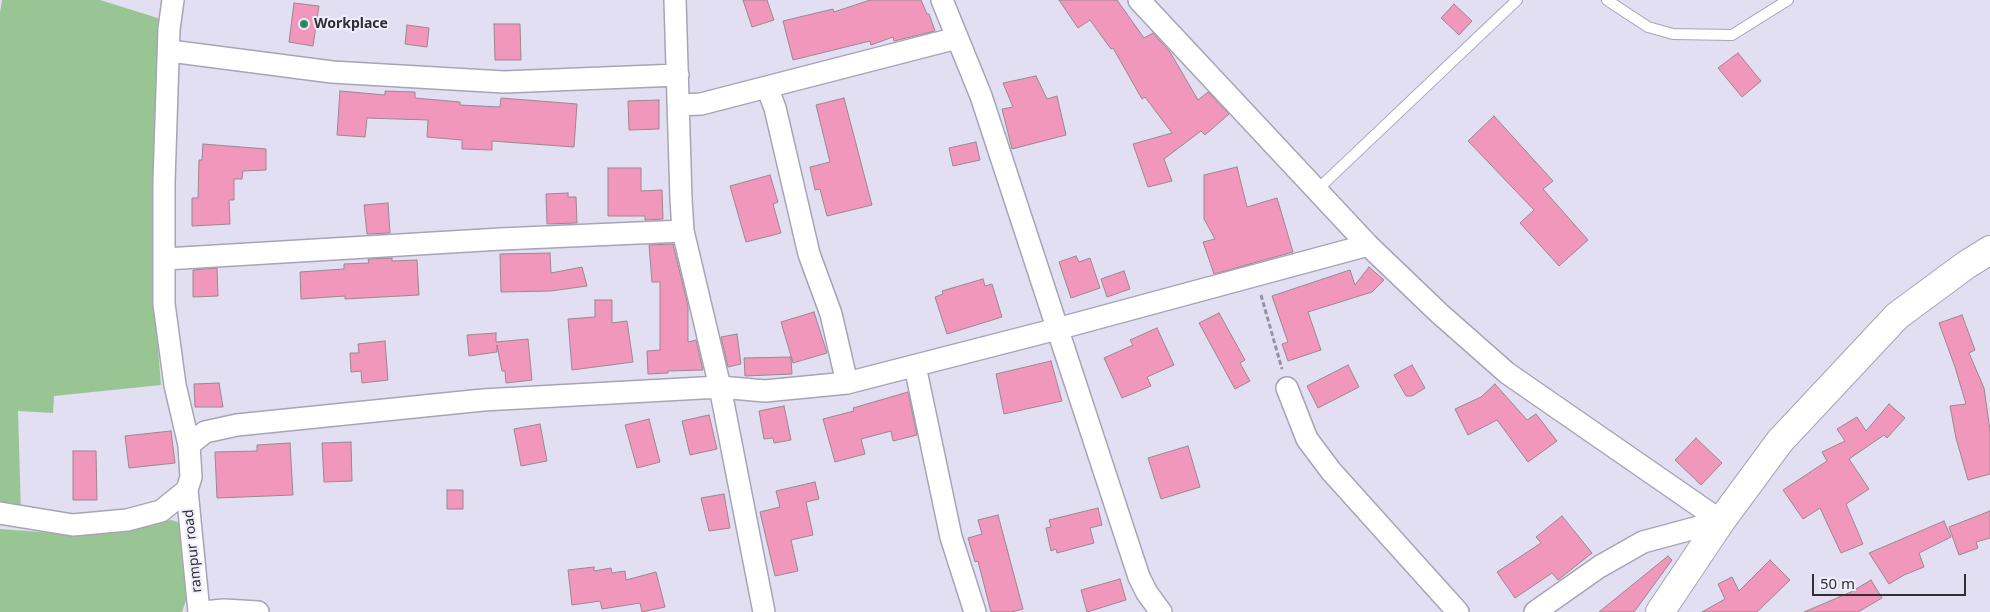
<!DOCTYPE html>
<style>
body{margin:0}
#map{position:relative;width:1990px;height:612px;overflow:hidden;background:#e2dff2;font-family:"Noto Sans",sans-serif}
canvas{display:block}
.scale{position:absolute;left:1812px;top:574px;width:154px;height:22px;box-sizing:border-box;border:2px solid #302f36;border-top:0;padding-left:6px;font-size:15px;line-height:18px;white-space:nowrap;color:#302f36;-webkit-text-stroke:4px #efedfc;paint-order:stroke}
</style>
<div id="map">
<canvas width="1990" height="612"></canvas>
<div class="scale">50 m</div>
</div>
<script>
const ctx = document.querySelector('canvas').getContext('2d');
ctx.lineJoin = 'round';
function paint(path, color) { ctx.fillStyle = color; ctx.fill(path, 'evenodd'); }
const toPath = rows => new Path2D(rows.map(r => 'M' + r).join(''));
function strokePath(path, color, width, dash) { ctx.strokeStyle = color; ctx.lineWidth = width; ctx.lineCap = dash ? 'butt' : 'round'; ctx.setLineDash(dash || []); ctx.stroke(path); }
function drawText(font, color, halo, rows, align = 'center') {
  ctx.font = font + ' "Noto Sans",sans-serif'; ctx.lineWidth = 4; ctx.setLineDash([]); ctx.textBaseline = 'middle'; ctx.strokeStyle = halo; ctx.fillStyle = color; for (const [text, x, y, turn = 0] of rows) {
    ctx.save(); ctx.translate(x, y); ctx.rotate((+turn || 0) * Math.PI / 180); ctx.textAlign = isNaN(turn) ? turn : align; if (halo) ctx.strokeText(text, 0, 0); ctx.fillText(text, 0, 0); ctx.restore();
  }
}
paint(toPath([
 [2,0,100,0,161,19,157,179,152,239,153,283,161,385,54,396,53,413,18,411,21,514,0,512,0,13],
 [171,520,178,522,181,527,189,592,182,612,0,612,0,529,80,535,109,533]
]), '#99c595');
const building = toPath([
 [743,0,767,0,774,20,752,27,743,0],
 [870,0,921,0,927,14,929,14,935,31,894,41,893,37,871,45,870,41,793,60,783,21,833,9,834,12,870,0],
 [1059,0,1117,0,1144,38,1153,33,1170,52,1198,100,1208,92,1229,114,1205,135,1201,131,1164,159,1172,181,1148,187,1133,144,1172,133,1145,97,1142,99,1113,48,1111,49,1090,20,1078,28,1059,0],
 [294,3,319,6,313,46,289,42,294,3],
 [1454,4,1472,21,1459,35,1441,18,1454,4],
 [494,24,520,24,521,60,495,60,494,24],
 [407,25,429,28,427,47,405,44,407,25],
 [1738,53,1761,81,1742,97,1718,68,1738,53],
 [1036,76,1047,99,1057,96,1066,135,1012,149,1002,109,1013,107,1003,83,1036,76],
 [340,91,385,95,385,91,415,92,415,98,460,102,460,105,500,107,501,98,577,104,574,147,492,141,492,150,462,149,462,140,427,137,428,120,367,118,365,137,337,135,340,91],
 [844,98,872,205,827,216,820,189,815,190,810,167,830,162,816,105,844,98],
 [659,100,659,129,629,130,628,101,659,100],
 [1494,116,1553,181,1543,189,1588,240,1559,266,1520,223,1534,210,1468,141,1494,116],
 [976,142,980,160,953,166,949,148,976,142],
 [203,144,266,149,266,170,243,171,242,179,234,179,234,200,229,200,230,224,192,226,192,198,198,198,199,160,202,160,203,144],
 [1237,167,1247,207,1277,198,1293,252,1214,274,1203,242,1215,239,1204,219,1204,175,1237,167],
 [608,168,641,168,641,191,662,190,663,219,645,220,645,216,608,216,608,168],
 [770,175,778,202,773,204,781,233,746,242,730,186,770,175],
 [568,193,568,197,576,197,577,223,547,224,546,194,568,193],
 [388,203,390,233,367,234,364,205,388,203],
 [673,244,688,306,688,342,696,340,703,370,668,371,668,373,648,374,647,351,660,350,660,282,652,282,649,245,673,244],
 [550,253,551,273,582,267,587,286,551,291,501,292,500,254,550,253],
 [1076,256,1079,262,1090,258,1100,288,1071,298,1059,262,1076,256],
 [392,258,392,261,417,260,419,295,345,299,345,296,301,299,300,272,344,269,344,264,369,263,368,259,392,258],
 [1369,267,1384,280,1372,292,1308,312,1321,350,1288,361,1282,344,1288,342,1272,296,1350,270,1355,285,1369,267],
 [217,268,218,296,193,297,193,270,217,268],
 [1124,271,1130,289,1107,297,1101,279,1124,271],
 [983,279,985,286,992,284,1002,317,947,334,935,297,943,294,942,291,983,279],
 [595,300,612,300,612,323,627,321,633,362,572,370,568,319,595,317,595,300],
 [814,312,827,353,793,363,781,322,814,312],
 [1219,313,1245,360,1240,363,1250,381,1235,389,1199,323,1219,313],
 [1962,315,1975,350,1969,353,1984,388,1990,430,1990,474,1968,480,1956,438,1950,406,1966,404,1955,367,1939,323,1962,315],
 [1157,328,1174,365,1147,377,1151,386,1122,398,1104,358,1133,345,1130,340,1157,328],
 [496,333,496,342,528,339,532,380,506,383,505,371,502,371,497,345,497,352,469,356,467,335,496,333],
 [737,334,741,364,728,367,721,337,737,334],
 [385,341,388,380,362,383,361,371,351,372,350,353,359,353,358,344,385,341],
 [791,357,792,374,745,376,744,358,791,357],
 [1051,361,1062,401,1004,414,996,374,1051,361],
 [1348,365,1359,387,1318,408,1307,386,1348,365],
 [1412,365,1425,388,1412,396,1406,396,1394,375,1412,365],
 [219,383,223,407,195,407,194,384,219,383],
 [1495,384,1527,420,1536,414,1557,441,1528,462,1497,420,1468,435,1455,409,1481,397,1495,384],
 [908,392,917,435,893,441,891,431,861,439,865,454,835,462,823,419,854,411,853,408,908,392],
 [1889,404,1905,418,1887,438,1884,435,1849,459,1869,489,1846,504,1863,544,1841,553,1820,508,1803,519,1783,490,1827,461,1822,452,1845,441,1837,429,1857,417,1866,431,1889,404],
 [784,406,791,440,774,443,773,438,764,439,759,411,784,406],
 [709,415,717,449,690,455,682,421,709,415],
 [649,419,660,462,637,468,625,425,649,419],
 [540,424,547,461,521,466,514,429,540,424],
 [171,431,175,463,129,468,125,436,171,431],
 [1696,438,1722,463,1701,485,1675,460,1696,438],
 [351,442,352,481,324,482,322,443,351,442],
 [290,443,293,495,217,498,215,452,257,451,257,445,290,443],
 [1188,446,1200,487,1161,499,1148,458,1188,446],
 [73,451,96,451,97,500,73,500,73,451],
 [815,482,819,499,806,502,813,535,791,540,798,571,775,576,760,512,780,507,776,491,815,482],
 [447,490,463,490,463,509,447,509,447,490],
 [724,494,730,528,709,531,701,498,724,494],
 [1098,508,1102,525,1090,528,1094,543,1057,553,1056,549,1051,551,1046,528,1051,527,1049,520,1098,508],
 [1990,511,1990,538,1976,542,1978,548,1959,555,1949,527,1990,511],
 [998,515,1023,609,1011,612,991,612,978,561,975,562,968,538,982,534,978,520,998,515],
 [1562,516,1592,553,1558,580,1552,573,1515,598,1497,572,1541,543,1536,537,1562,516],
 [1944,521,1951,537,1919,553,1924,567,1904,575,1889,584,1869,553,1944,521],
 [1668,556,1672,560,1634,612,1599,612,1668,556],
 [1770,560,1790,580,1757,612,1702,612,1725,599,1718,584,1732,577,1739,591,1770,560],
 [594,567,594,571,611,568,612,573,625,571,626,580,656,572,665,607,642,612,640,603,602,609,600,601,572,605,568,570,594,567],
 [1120,579,1126,600,1087,612,1081,590,1120,579],
 [1871,580,1882,598,1858,612,1804,612,1851,592,1871,580]
]);
paint(building, '#f097bb');
strokePath(building, '#9b878e', 1);
const service = toPath([
 [1607,0,1648,27,1673,34,1732,35,1788,0],
 [1318,189,1517,0]
]);
const minor = toPath([
 [173,0,169,29,164,182,164,304,175,385,189,445],
 [675,0,681,199,683,231,720,387,764,612],
 [942,0,981,96,1139,577,1147,593,1161,612],
 [1139,0,1368,245,1439,313,1507,373,1721,521],
 [170,51,332,72,504,82,678,75],
 [767,87,775,108,809,254,831,314,847,383],
 [679,105,701,104,957,38],
 [165,259,501,239,683,231],
 [915,366,951,537,975,612],
 [1287,388,1307,439,1331,471,1458,612],
 [187,490,199,612],
 [0,513,73,525,127,520,161,511,187,490,191,477,189,445,205,432,237,425,483,400,720,387,765,391,847,383,1057,329,1368,245],
 [203,612,224,610,258,612],
 [1535,612,1599,567,1643,542,1721,521]
]);
const secondary = toPath([
 [1660,612,1721,521,1780,441,1897,316,1966,265,1990,250]
]);
strokePath(service, '#a6a4b6', 12);
strokePath(minor, '#a6a4b6', 24);
strokePath(secondary, '#a6a4b6', 30);
strokePath(toPath([
 [1261,295,1282,369]
]), '#9694a2', 3, [5, 2.5]);
strokePath(service, '#fff', 10);
strokePath(minor, '#fff', 21);
strokePath(secondary, '#fff', 28);
for (const [x, y, r, color] of [
 [304,24,5,"#2b8960"]
]) { const dot = new Path2D(); dot.arc(x, y, r, 0, 2 * Math.PI); ctx.fillStyle = color; ctx.fill(dot); strokePath(dot, '#efedfc', 2); }
drawText('bold 14px', '#302f36', '#efedfc', [
 ["Workplace",314,24]
], 'left');
drawText('14px', '#302f36', '#efedfc', [
 ["rampur road",193,551,-96]
]);
</script>
